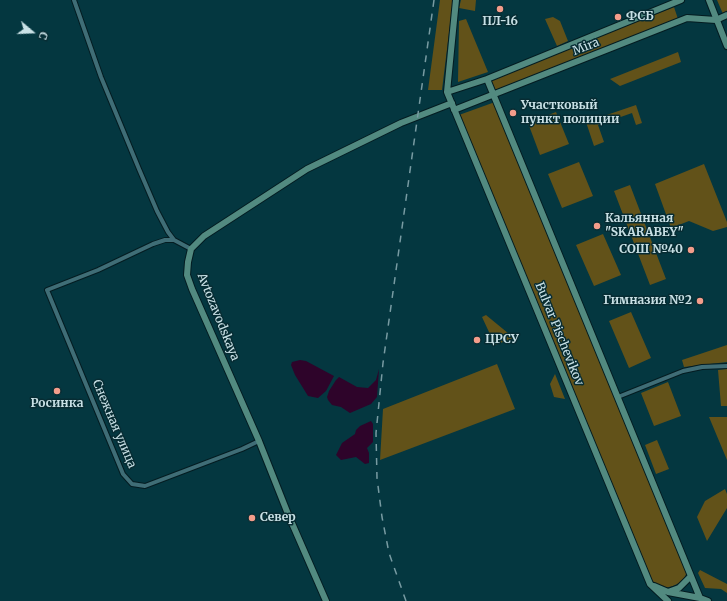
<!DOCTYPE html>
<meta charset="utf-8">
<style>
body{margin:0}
#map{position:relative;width:727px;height:601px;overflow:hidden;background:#043740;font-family:Merriweather,serif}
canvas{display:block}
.north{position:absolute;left:12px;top:12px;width:40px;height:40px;-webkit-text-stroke:3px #072c33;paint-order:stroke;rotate:109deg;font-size:11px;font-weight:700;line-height:16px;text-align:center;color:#c9e1e6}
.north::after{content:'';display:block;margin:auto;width:14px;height:18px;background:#c9e1e6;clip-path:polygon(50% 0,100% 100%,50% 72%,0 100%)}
</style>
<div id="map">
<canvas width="727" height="601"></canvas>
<div class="north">С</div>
</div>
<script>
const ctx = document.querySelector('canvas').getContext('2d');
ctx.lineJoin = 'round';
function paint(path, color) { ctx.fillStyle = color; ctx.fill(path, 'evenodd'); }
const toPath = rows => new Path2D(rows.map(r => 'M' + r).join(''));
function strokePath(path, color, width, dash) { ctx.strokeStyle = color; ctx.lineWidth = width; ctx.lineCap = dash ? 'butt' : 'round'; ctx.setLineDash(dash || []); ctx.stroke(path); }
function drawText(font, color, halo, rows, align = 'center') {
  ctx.font = font + ' Merriweather,serif'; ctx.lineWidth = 3; ctx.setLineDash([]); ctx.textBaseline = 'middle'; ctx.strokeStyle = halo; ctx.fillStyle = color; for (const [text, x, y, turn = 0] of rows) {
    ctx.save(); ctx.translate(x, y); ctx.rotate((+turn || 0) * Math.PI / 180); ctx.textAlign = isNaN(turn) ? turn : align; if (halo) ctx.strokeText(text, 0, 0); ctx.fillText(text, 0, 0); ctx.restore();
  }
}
paint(toPath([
 [440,0,453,0,442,90,428,90],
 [461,0,476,0,475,11,459,8],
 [717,0,727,0,727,13,723,14],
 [674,7,678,19,495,91,491,79],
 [553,17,560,21,568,41,557,46,545,19],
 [466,19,488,72,458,82,459,21],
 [678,52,681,62,620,86,610,79],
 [495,102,687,572,683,581,673,586,665,588,653,582,459,115],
 [636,105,642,123,636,125,632,113,598,125,604,142,594,146,586,122],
 [556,112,569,144,540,155,528,123],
 [579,162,593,196,562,208,548,174],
 [704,164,727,222,727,227,713,231,689,221,671,228,655,184],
 [630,185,666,279,650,285,614,191],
 [603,234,621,275,594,286,576,245],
 [631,312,651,358,629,368,609,321],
 [486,315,514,338,495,345,482,317],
 [727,345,727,362,684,367,682,360],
 [497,364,515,409,380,460,383,409],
 [727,369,727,406,721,406,718,370],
 [555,374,565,399,554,397,550,384],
 [668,382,681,416,654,426,641,393],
 [709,417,727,417,727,460],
 [657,440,669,469,656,474,645,445],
 [725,489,727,494,727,508,707,541,697,517,705,501],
 [700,570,727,584,727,593,721,589,705,588,698,573]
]), '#625219');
paint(toPath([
 [300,360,306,361,334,376,326,391,318,398,308,396,295,375,291,365,292,362],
 [379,369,377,397,371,404,350,413,341,407,332,405,328,400,327,397,329,391,336,380,339,377,357,387,368,388,376,380],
 [371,421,373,424,373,442,367,448,369,453,369,463,365,464,356,457,341,460,336,455,342,443,355,434,356,430,360,426]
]), '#2e042a');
const street = toPath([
 [74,0,101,77,139,169,157,211,168,232,174,240],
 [191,249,174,240,165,240,153,244,98,270,47,290,123,474,132,484,145,486,242,449,259,441],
 [618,397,683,371,702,367,727,366]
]);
const secondary = toPath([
 [456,0,447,92,650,584,668,601],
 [709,0,727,46],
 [487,79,700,598],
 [447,92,487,79,681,0],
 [454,110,687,18,716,20,727,15],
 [654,586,668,592,700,598,708,601],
 [668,592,679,588,691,576],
 [326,601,288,514,259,441,192,289,187,275,188,262,191,249,204,236,307,169,401,123,452,103]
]);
strokePath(street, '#041c21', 6);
strokePath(secondary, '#041c21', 8);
strokePath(street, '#3f6d76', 4);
strokePath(secondary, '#528a80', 6);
strokePath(toPath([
 [406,601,389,553,382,517,377,478,376,433,383,363,434,0]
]), '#789ba2', 1.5, [7, 7]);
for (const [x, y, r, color] of [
 [500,9,4,"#f49d8b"],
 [618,17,4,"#f49d8b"],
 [513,113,4,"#f49d8b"],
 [597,226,4,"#f49d8b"],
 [691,250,4,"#f49d8b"],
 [700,301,4,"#f49d8b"],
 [477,340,4,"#f49d8b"],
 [57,391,4,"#f49d8b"],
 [252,518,4,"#f49d8b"]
]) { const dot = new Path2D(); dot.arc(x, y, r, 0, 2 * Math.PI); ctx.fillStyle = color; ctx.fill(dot); strokePath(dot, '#072c33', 1.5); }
drawText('bold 12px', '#c9e1e6', '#072c33', [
 ["ФСБ",626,17],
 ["ПЛ-16",500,22,"center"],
 ["Участковый",521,106],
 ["пункт полиции",521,120],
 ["Кальянная",605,219],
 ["\"SKARABEY\"",605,233],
 ["СОШ №40",683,250,"right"],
 ["Гимназия №2",692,301,"right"],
 ["ЦРСУ",485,340],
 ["Росинка",57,404,"center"],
 ["Север",260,518]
], 'left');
drawText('12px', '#c9e1e6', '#072c33', [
 ["Mira",586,47,-22],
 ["Avtozavodskaya",218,317,68],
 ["Bulvar Pischevikov",559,334,68],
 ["Снежная улица",114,424,67]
]);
</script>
